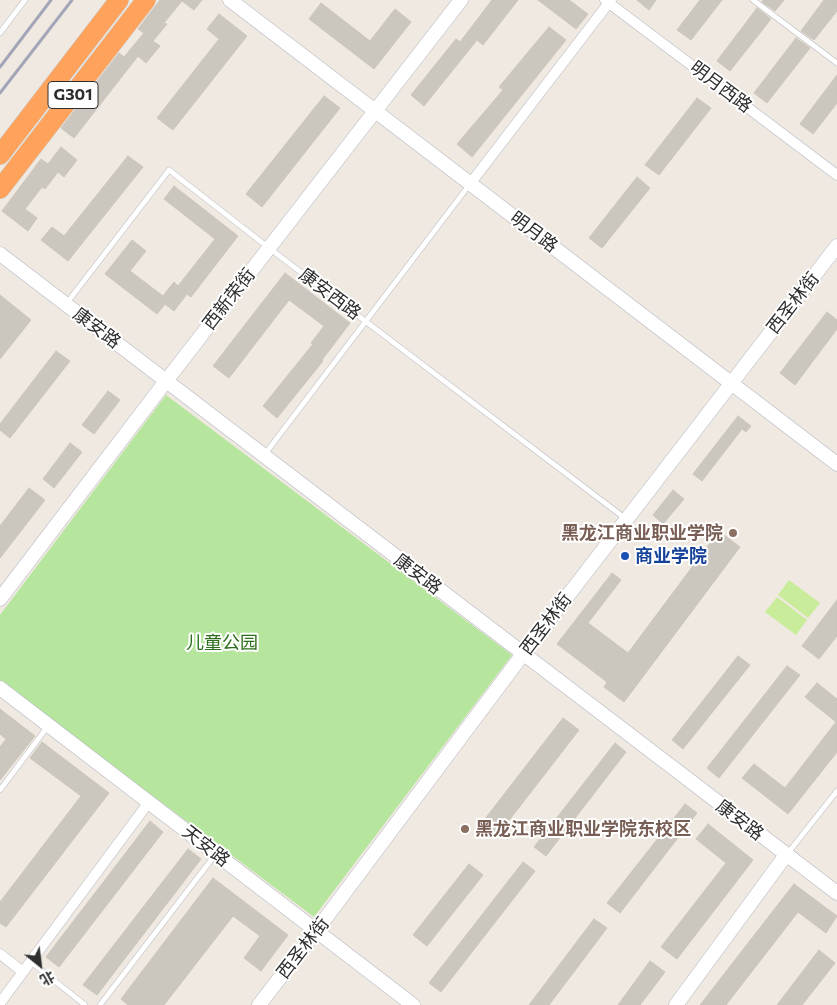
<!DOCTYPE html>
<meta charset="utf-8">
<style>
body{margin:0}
#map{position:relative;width:837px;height:1005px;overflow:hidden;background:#efe9e1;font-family:Commissioner,"Noto Sans SC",sans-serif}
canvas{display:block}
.north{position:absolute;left:15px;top:940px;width:50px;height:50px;-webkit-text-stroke:4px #fff;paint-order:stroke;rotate:151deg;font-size:14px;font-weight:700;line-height:20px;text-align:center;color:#2e2e2e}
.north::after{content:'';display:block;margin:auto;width:18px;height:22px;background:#2e2e2e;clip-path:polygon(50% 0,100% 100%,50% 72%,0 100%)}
</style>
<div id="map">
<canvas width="837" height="1005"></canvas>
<div class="north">北</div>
</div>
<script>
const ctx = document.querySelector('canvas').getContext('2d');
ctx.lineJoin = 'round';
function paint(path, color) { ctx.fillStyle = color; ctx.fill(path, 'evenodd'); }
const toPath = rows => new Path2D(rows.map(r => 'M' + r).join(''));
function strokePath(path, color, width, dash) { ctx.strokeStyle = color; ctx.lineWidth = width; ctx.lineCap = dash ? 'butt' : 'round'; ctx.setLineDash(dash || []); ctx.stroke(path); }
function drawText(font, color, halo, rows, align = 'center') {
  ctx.font = font + ' Commissioner,"Noto Sans SC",sans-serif'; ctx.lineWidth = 4; ctx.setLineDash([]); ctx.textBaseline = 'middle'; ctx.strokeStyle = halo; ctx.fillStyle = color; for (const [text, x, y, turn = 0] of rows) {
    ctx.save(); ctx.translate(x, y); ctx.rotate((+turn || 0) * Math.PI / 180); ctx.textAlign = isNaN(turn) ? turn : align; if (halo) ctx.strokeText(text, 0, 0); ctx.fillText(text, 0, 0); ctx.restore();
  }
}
paint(toPath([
 [166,395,512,655,314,917,0,681,0,615]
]), '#b6e59e');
paint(toPath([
 [789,580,820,603,808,618,778,595],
 [777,597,807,620,796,635,765,612]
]), '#c9ec9a');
const building = toPath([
 [160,0,202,0,194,10,182,1,164,23,167,24,153,41,160,46,146,63,138,56,74,138,61,128,119,53,124,57,144,33,138,29,160,0],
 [492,0,518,0,483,45,477,40,424,106,411,95,456,39,460,42,492,0],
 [538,0,569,0,588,14,576,29,538,0],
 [637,0,656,0,649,10,637,0],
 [700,0,722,0,691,40,677,30,700,0],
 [763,0,784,0,775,11,762,2,763,0],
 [824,0,837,0,837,11,814,40,801,31,824,0],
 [321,3,370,41,395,9,411,22,374,69,309,19,321,3],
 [757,8,771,19,730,71,717,61,757,8],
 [219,14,247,36,173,130,157,118,219,39,207,29,219,14],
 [549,27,566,40,472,157,457,144,503,90,499,87,549,27],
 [796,38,810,48,767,103,754,93,796,38],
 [837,75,837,103,813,134,800,124,837,75],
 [324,96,340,108,262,207,246,194,324,96],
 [697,98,711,108,659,175,645,165,697,98],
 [61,147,77,160,64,177,58,172,45,189,42,187,25,209,37,218,28,231,2,211,41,159,48,164,61,147],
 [128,156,143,167,68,261,41,240,52,227,64,236,128,156],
 [637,177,650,188,602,248,589,238,637,177],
 [174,186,238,236,191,297,187,294,174,311,165,304,157,314,105,274,132,240,146,251,130,271,163,296,174,282,178,286,215,239,164,199,174,186],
 [285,273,350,323,322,360,323,361,277,418,263,406,313,344,311,343,324,326,289,300,229,378,213,366,285,273],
 [0,295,31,320,0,359,0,295],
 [827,312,837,320,837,329,795,385,780,373,827,312],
 [56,351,70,361,10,438,0,430,0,424,56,351],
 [108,391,120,400,94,434,82,425,108,391],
 [738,416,751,426,746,432,742,429,702,481,693,474,738,416],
 [70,443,82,452,54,488,43,479,70,443],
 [29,488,45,500,0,558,0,526,29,488],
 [673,490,684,499,663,524,653,515,673,490],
 [719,531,740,547,624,702,604,687,607,682,557,644,612,573,621,580,588,623,628,653,719,531],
 [837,600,837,636,819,659,802,646,837,600],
 [738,656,750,665,683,749,672,740,738,656],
 [787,666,800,675,719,778,707,768,787,666],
 [817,683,837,699,837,752,788,814,742,778,754,764,785,788,836,722,805,697,817,683],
 [0,709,35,736,0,780,0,747,6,739,0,734,0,709],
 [563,718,579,730,497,836,481,824,563,718],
 [42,742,109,793,6,927,0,923,0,902,81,796,30,758,42,742],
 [615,743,626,752,546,856,534,847,615,743],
 [685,804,697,813,620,913,607,903,685,804],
 [150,821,163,832,59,967,46,957,150,821],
 [708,824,753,860,677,959,661,947,726,863,696,839,708,824],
 [188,849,201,859,97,995,83,985,188,849],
 [523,862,535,871,441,992,429,983,523,862],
 [469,864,483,875,427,946,413,935,469,864],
 [213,878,288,935,261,971,244,958,260,936,233,916,164,1005,128,1005,121,999,213,878],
 [794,884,837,916,826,933,798,912,726,1005,700,1005,794,884],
 [594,919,607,928,549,1005,529,1005,594,919],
 [819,950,835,963,802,1005,777,1005,819,950],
 [650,961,665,972,640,1005,618,1005,650,961]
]);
paint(building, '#cbc7bf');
strokePath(building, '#cbc5ba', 1);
const lane = toPath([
 [753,0,837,63],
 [0,33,25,0],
 [66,304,169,170,269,248,626,519],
 [265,454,470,184],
 [0,790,48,726],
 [788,853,837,791],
 [31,962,85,1005],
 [100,1005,215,855]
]);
const street = toPath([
 [605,0,837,175],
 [470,184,611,0],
 [0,954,23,972],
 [0,1003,149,802]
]);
const secondary = toPath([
 [230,0,837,464],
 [0,254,837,893],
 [0,599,166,381,461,0],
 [0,688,413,1005],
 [259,1005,316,931,523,654,837,246],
 [676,1005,786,855]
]);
const highway = toPath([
 [0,155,119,0],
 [0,189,146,0]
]);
strokePath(lane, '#b4b7c1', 6);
strokePath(street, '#b4b7c1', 11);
strokePath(secondary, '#b4b7c1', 15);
strokePath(highway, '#c9c9c9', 20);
strokePath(lane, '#fff', 5);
strokePath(street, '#fff', 10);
strokePath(secondary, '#fff', 14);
strokePath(highway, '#ffa35c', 19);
strokePath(toPath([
 [0,67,51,0],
 [0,93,72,0]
]), '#a3a6b8', 3);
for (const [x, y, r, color] of [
 [733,533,5,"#8d6e63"],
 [625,556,5,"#1a4fb4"],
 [465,829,5,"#8d6e63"]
]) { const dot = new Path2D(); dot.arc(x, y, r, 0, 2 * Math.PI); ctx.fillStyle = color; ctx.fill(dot); strokePath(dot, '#fff', 2); }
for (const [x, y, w] of [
 [73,95,50]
]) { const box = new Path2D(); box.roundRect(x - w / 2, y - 13.5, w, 27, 4); ctx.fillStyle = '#fff'; ctx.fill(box); strokePath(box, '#2e2e2e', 1); }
drawText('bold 16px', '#2e2e2e', null, [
 ["G301",73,95]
]);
drawText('18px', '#2e2e2e', '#fff', [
 ["明月西路",721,87,37],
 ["明月路",534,232,37],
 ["康安西路",330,294,37],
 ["西新荣街",229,299,-52],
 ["西圣林街",793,303,-52],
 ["康安路",97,328,37],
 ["康安路",418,574,37],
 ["西圣林街",546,624,-53],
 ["康安路",740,820,37],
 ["天安路",206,846,38],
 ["西圣林街",303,948,-52]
]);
drawText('bold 18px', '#785e54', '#fff', [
 ["黑龙江商业职业学院",723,533],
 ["黑龙江商业职业学院东校区",475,829,"left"]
], 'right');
drawText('bold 18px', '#164399', '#fff', [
 ["商业学院",635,556]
], 'left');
drawText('18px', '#2c6e1b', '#fff', [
 ["儿童公园",222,643]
]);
</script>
